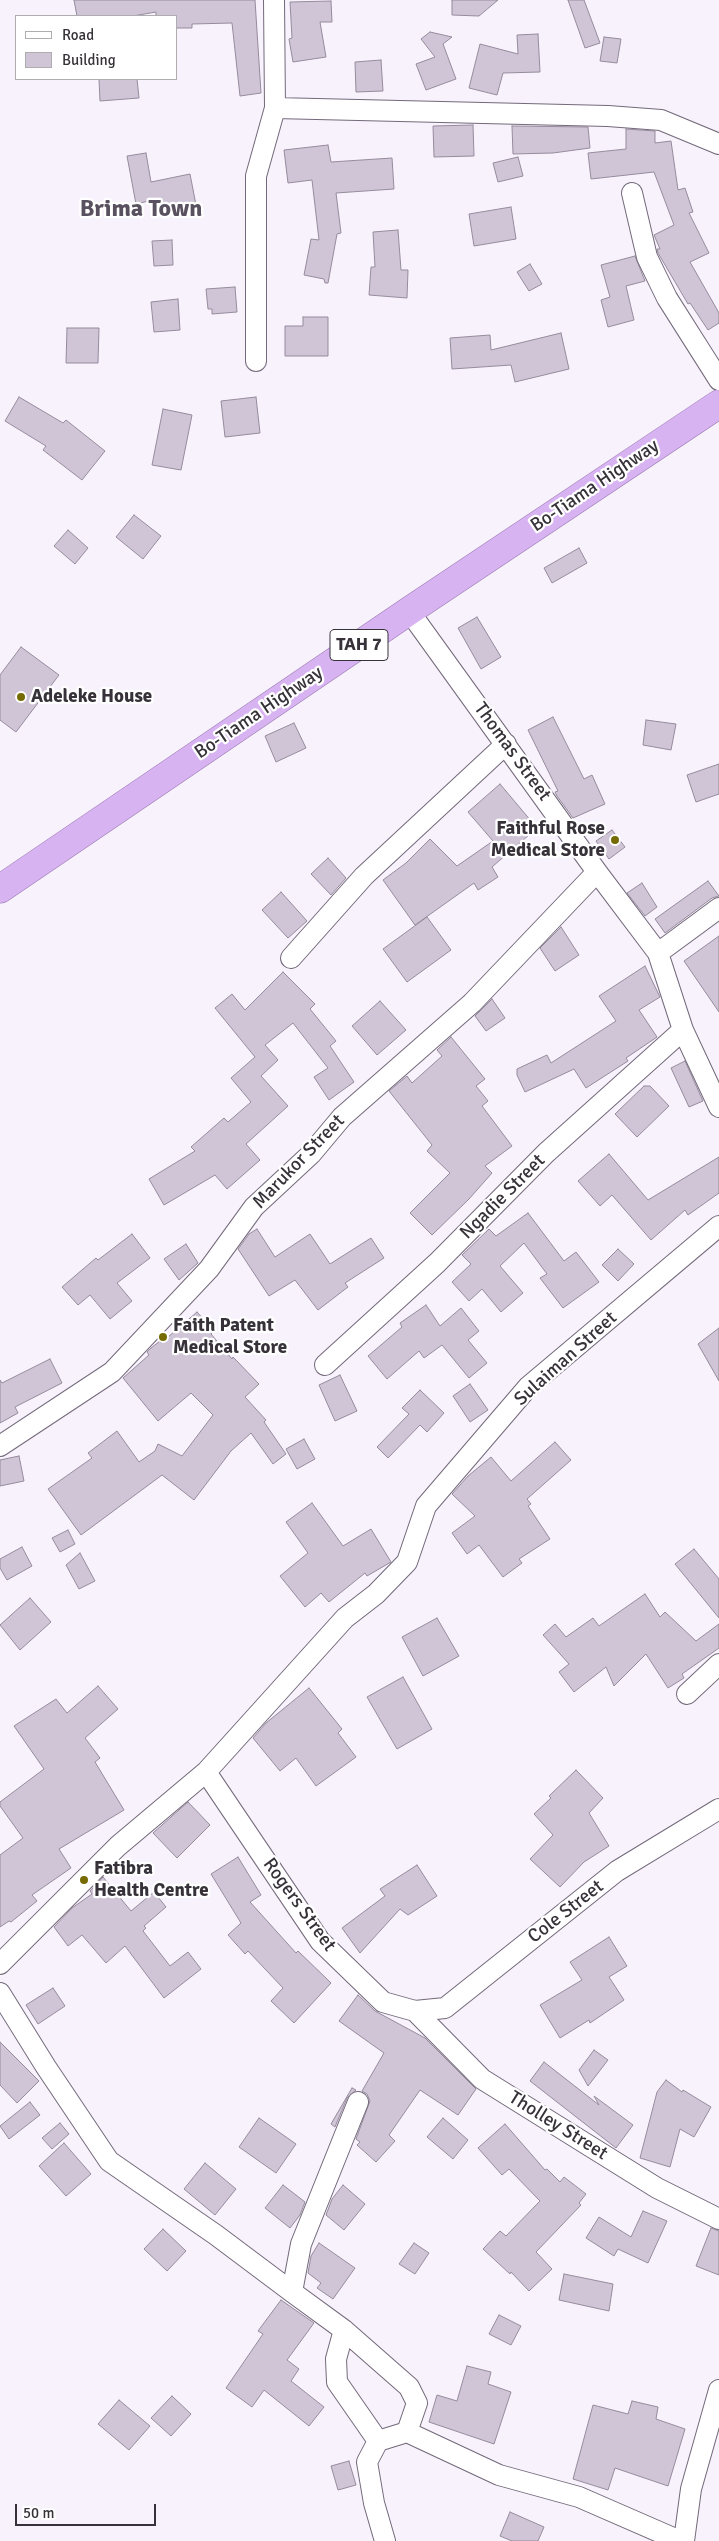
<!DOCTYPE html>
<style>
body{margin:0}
#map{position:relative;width:719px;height:2541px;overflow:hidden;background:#f8f2fd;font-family:Signika,sans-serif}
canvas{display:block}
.legend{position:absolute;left:15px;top:15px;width:162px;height:65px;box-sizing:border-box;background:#fff;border:1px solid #afadb0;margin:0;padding:6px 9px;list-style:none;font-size:15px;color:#373239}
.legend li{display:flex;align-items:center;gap:10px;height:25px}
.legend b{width:25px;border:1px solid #afadb0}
.scale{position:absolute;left:15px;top:2504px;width:141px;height:22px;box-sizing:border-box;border:2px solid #373239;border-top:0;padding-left:6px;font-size:15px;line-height:18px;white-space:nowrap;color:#373239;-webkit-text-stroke:4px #fff;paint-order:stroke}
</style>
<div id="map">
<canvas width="719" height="2541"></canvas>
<ul class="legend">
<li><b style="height:6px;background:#fff"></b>Road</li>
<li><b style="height:14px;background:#d0c5d7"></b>Building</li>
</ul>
<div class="scale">50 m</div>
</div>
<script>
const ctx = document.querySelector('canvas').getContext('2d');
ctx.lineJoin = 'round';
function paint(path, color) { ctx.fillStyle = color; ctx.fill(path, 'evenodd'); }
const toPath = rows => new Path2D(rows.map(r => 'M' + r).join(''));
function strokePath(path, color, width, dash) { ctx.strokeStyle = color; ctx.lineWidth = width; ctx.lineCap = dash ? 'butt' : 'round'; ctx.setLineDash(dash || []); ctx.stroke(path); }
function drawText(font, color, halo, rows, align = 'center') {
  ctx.font = font + ' Signika,sans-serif'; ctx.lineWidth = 4.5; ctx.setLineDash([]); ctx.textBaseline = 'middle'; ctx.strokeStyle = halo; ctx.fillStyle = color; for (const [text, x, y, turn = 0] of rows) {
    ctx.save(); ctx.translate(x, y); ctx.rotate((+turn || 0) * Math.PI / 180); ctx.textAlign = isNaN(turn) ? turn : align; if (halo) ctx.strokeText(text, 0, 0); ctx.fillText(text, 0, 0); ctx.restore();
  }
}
const building = toPath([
 [74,0,255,0,261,93,240,96,232,23,192,24,192,28,176,28,176,16,156,16,156,12,133,16,77,16,74,0],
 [452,0,498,0,479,16,452,15,452,0],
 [568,0,584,0,600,43,585,48,568,0],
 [331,1,332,22,320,22,326,57,293,62,289,39,292,38,290,2,331,1],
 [430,32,452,37,443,44,456,79,426,90,416,64,435,57,421,39,430,32],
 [538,34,540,72,503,73,497,95,469,88,480,44,518,54,517,35,538,34],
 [604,37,621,39,617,63,600,61,604,37],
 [381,60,383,91,356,92,355,62,381,60],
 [99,79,137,79,139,98,100,101,99,79],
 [473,125,474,156,434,157,433,126,473,125],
 [512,126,588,127,590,148,553,153,513,154,512,126],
 [626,129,655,131,655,143,671,141,678,190,685,188,693,212,689,213,709,253,690,262,719,313,719,323,708,330,690,303,688,304,658,253,657,249,660,249,654,235,674,225,654,172,591,179,588,153,626,149,626,129],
 [328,145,331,162,392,158,394,189,336,193,341,233,337,234,328,283,325,283,324,279,304,275,311,239,319,240,312,180,288,183,284,150,328,145],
 [146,153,151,182,190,174,196,205,160,212,157,199,136,204,127,156,146,153],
 [518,157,523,176,498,182,493,163,518,157],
 [511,207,516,239,474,246,469,214,511,207],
 [398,230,401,270,408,270,407,298,369,295,371,267,375,267,373,232,398,230],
 [172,240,173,265,154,266,152,241,172,240],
 [635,256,645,281,626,286,634,320,608,327,601,300,610,297,601,265,635,256],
 [530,264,542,284,529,291,517,272,530,264],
 [235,287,237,312,212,314,212,309,208,309,206,289,235,287],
 [178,299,180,330,154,332,151,302,178,299],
 [303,317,328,317,328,356,285,356,285,326,303,326,303,317],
 [67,328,99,328,98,363,66,363,67,328],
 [561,333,569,369,515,382,511,365,452,369,450,338,490,335,491,350,561,333],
 [19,397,63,423,66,420,105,451,82,480,43,450,46,446,5,421,19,397],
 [256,397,260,433,225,437,221,401,256,397],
 [163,409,192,415,181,470,152,465,163,409],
 [134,515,161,536,143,559,116,537,134,515],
 [68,530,88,548,75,564,54,546,68,530],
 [579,548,587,563,552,583,544,568,579,548],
 [477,617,501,657,481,669,458,628,477,617],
 [21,647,59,675,16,732,0,720,0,675,21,647],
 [553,717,584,779,592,775,605,804,573,818,557,796,555,792,558,791,528,730,553,717],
 [646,720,676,724,671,750,643,745,646,720],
 [294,723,306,748,276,762,265,736,294,723],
 [719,764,719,794,696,802,687,775,719,764],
 [500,784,537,828,492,867,498,877,478,890,474,883,415,925,383,880,406,863,430,839,457,866,493,841,468,812,500,784],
 [612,830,625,847,609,859,596,841,612,830],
 [328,858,346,878,331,895,311,874,328,858],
 [708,881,719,896,712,898,665,933,655,919,708,881],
 [642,883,657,907,645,916,627,893,642,883],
 [281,892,307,921,288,938,262,910,281,892],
 [427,917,451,950,407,982,383,949,427,917],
 [561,927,579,955,555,971,540,948,561,927],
 [719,936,719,1012,684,961,719,936],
 [645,966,660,997,639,1010,657,1037,626,1058,628,1061,586,1088,574,1069,525,1092,517,1075,517,1069,547,1055,551,1063,616,1021,599,996,645,966],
 [283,972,315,1004,310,1009,336,1041,330,1046,354,1082,329,1100,314,1077,328,1068,293,1023,265,1045,278,1060,261,1076,288,1106,246,1144,260,1160,227,1189,215,1175,164,1205,149,1179,195,1151,191,1147,224,1118,228,1122,251,1102,231,1078,255,1057,215,1008,232,994,245,1010,283,972],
 [492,999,505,1018,486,1031,475,1016,492,999],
 [380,1001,406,1030,377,1055,352,1026,380,1001],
 [451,1037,485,1079,476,1086,488,1101,482,1106,512,1146,485,1166,492,1173,469,1199,432,1235,410,1213,450,1173,427,1151,432,1145,389,1091,407,1076,412,1083,442,1056,437,1050,451,1037],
 [685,1061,703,1101,689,1107,671,1068,685,1061],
 [644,1086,650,1086,669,1106,637,1137,615,1114,644,1086],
 [609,1154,648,1200,719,1157,719,1193,688,1215,685,1210,651,1240,612,1195,600,1206,578,1181,609,1154],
 [528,1213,564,1261,576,1252,599,1282,563,1308,540,1278,547,1274,524,1243,500,1266,523,1293,501,1312,482,1289,469,1301,452,1282,471,1264,462,1255,489,1229,496,1236,528,1213],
 [257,1229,275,1257,310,1234,330,1264,371,1238,384,1258,345,1283,348,1287,318,1310,295,1280,269,1296,238,1249,249,1234,257,1229],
 [132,1234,150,1258,117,1283,132,1301,110,1319,90,1295,78,1305,62,1287,96,1258,98,1260,132,1234],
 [186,1244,198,1263,179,1280,164,1259,186,1244],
 [618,1249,634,1264,618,1281,602,1265,618,1249],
 [426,1305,440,1326,461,1308,479,1331,468,1340,487,1363,469,1378,442,1345,424,1358,419,1351,387,1379,368,1356,402,1327,400,1323,426,1305],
 [197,1312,214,1331,211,1334,232,1359,233,1357,259,1384,245,1397,266,1420,264,1422,286,1454,273,1464,251,1433,231,1451,194,1500,162,1475,81,1535,48,1489,92,1458,88,1453,117,1431,139,1462,155,1451,158,1444,182,1456,213,1415,191,1393,158,1421,123,1378,149,1355,147,1352,151,1348,160,1341,161,1343,197,1312],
 [719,1328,719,1381,698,1344,719,1328],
 [50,1359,62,1383,15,1407,18,1413,0,1423,0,1380,2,1383,50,1359],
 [340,1375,357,1411,335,1421,319,1385,340,1375],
 [470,1384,488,1410,470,1422,453,1396,470,1384],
 [420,1390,444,1413,427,1432,420,1425,388,1458,377,1447,409,1414,402,1408,420,1390],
 [304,1439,315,1459,297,1469,286,1449,304,1439],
 [555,1442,571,1460,527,1499,531,1504,528,1506,550,1539,519,1559,522,1563,503,1577,479,1545,467,1554,452,1533,475,1516,452,1494,468,1476,491,1457,511,1481,555,1442],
 [19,1456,24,1481,0,1486,0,1460,19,1456],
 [312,1503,343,1546,371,1529,391,1562,367,1576,365,1573,329,1602,321,1593,305,1607,280,1576,308,1553,286,1522,312,1503],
 [68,1530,75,1544,60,1552,52,1538,68,1530],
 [22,1547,32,1566,7,1580,0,1568,0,1559,22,1547],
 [694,1549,719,1579,719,1618,675,1564,694,1549],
 [80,1553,95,1581,79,1589,66,1565,80,1553],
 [645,1594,660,1617,665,1612,696,1641,719,1624,719,1648,682,1674,684,1678,668,1688,646,1654,614,1686,606,1667,574,1692,559,1672,569,1664,543,1635,555,1624,566,1637,593,1618,599,1626,645,1594],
 [30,1598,51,1622,20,1650,0,1625,30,1598],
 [437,1618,459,1656,423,1676,402,1637,437,1618],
 [403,1677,432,1729,397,1749,367,1697,403,1677],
 [98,1686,118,1709,85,1738,100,1758,95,1762,124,1810,59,1849,71,1868,32,1895,37,1901,11,1922,9,1921,0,1927,0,1855,23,1838,0,1806,0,1802,44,1769,14,1726,56,1699,67,1713,98,1686],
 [309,1688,342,1729,338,1733,356,1757,316,1786,296,1758,280,1771,253,1738,266,1723,309,1688],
 [576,1770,603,1798,589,1813,609,1846,584,1862,560,1887,530,1859,553,1835,534,1814,551,1798,549,1796,576,1770],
 [188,1802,210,1825,177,1858,153,1833,188,1802],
 [238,1857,261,1895,250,1902,296,1953,298,1951,331,1983,294,2023,271,2001,283,1988,248,1951,245,1954,228,1935,241,1923,211,1874,238,1857],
 [417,1865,437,1896,408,1915,400,1909,360,1953,342,1928,385,1896,380,1889,417,1865],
 [103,1877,131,1911,154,1892,166,1907,144,1926,146,1928,143,1931,170,1966,188,1952,201,1969,164,1998,125,1946,106,1963,82,1935,68,1946,54,1927,72,1908,92,1894,90,1891,103,1877],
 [609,1937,627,1966,609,1977,624,2000,590,2023,589,2020,560,2038,540,2005,582,1980,570,1962,609,1937],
 [53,1988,65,2006,38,2024,26,2005,53,1988],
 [358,1995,375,2011,425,2038,476,2089,458,2115,420,2090,389,2135,395,2141,376,2162,357,2145,360,2142,356,2139,370,2101,367,2094,362,2091,384,2053,339,2021,358,1995],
 [0,2042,39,2081,17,2103,0,2085,0,2042],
 [594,2050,608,2060,588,2086,579,2070,594,2050],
 [544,2062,599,2105,594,2096,633,2125,616,2148,530,2081,544,2062],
 [666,2080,682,2092,683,2090,711,2107,694,2137,680,2129,670,2167,640,2158,657,2092,666,2080],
 [352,2088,356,2090,347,2098,335,2127,331,2124,352,2088],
 [30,2102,40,2115,9,2139,0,2126,30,2102],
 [259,2118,296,2144,276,2173,239,2147,259,2118],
 [443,2118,468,2140,453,2159,427,2137,443,2118],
 [60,2123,69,2134,52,2149,42,2138,60,2123],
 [505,2124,545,2170,547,2169,560,2182,564,2177,586,2194,579,2203,581,2205,536,2252,552,2269,529,2291,511,2272,510,2274,483,2249,500,2231,506,2236,540,2201,509,2169,502,2175,478,2148,505,2124],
 [64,2143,91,2174,66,2196,39,2166,64,2143],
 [205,2163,236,2189,215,2215,184,2189,205,2163],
 [283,2185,305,2202,300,2215,290,2228,265,2208,283,2185],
 [343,2185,365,2204,344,2230,326,2215,332,2199,343,2185],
 [643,2211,667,2221,648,2263,618,2249,614,2256,586,2238,599,2217,631,2237,643,2211],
 [711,2228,719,2231,719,2275,696,2266,711,2228],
 [163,2229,186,2251,167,2271,144,2249,163,2229],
 [319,2243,355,2268,333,2299,317,2288,321,2283,308,2273,311,2256,319,2243],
 [414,2243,429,2253,415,2274,399,2264,414,2243],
 [564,2274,613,2284,609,2311,559,2300,564,2274],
 [281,2300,314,2323,287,2360,299,2369,291,2381,324,2407,309,2426,264,2390,252,2407,226,2388,263,2334,258,2331,281,2300],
 [499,2315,521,2326,511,2345,489,2334,499,2315],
 [467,2366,491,2372,488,2384,511,2392,494,2444,429,2422,437,2395,457,2401,467,2366],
 [172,2396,191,2414,171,2436,151,2418,172,2396],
 [119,2400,150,2426,129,2450,98,2424,119,2400],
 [632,2401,658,2407,656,2419,685,2429,668,2486,615,2468,608,2490,573,2479,593,2405,628,2414,632,2401],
 [349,2461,356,2485,338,2490,331,2466,349,2461],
 [510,2512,544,2527,538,2541,512,2541,500,2536,510,2512]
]);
paint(building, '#d0c5d7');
strokePath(building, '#958b9c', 1);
const minor = toPath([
 [275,108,608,116,661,120,719,144],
 [632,193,647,257,667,298,719,380],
 [256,361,256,176,275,108,274,0],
 [409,611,597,872,658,953,683,1030,719,1107],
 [658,953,719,908],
 [291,958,364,876,506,744],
 [325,1365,437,1263,546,1153,683,1030],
 [0,1446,112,1372,209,1269,254,1207,311,1154,342,1117,472,1003,597,872],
 [687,1694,719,1664],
 [206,1772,320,1941,383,2002,415,2011,445,2008,617,1871,719,1809],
 [0,1964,118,1846,206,1772,345,1618,376,1594,407,1562,426,1506,528,1387,719,1226],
 [0,1993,46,2067,109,2161,216,2235,292,2292,344,2330,409,2387,417,2403,407,2432],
 [415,2011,482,2079,657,2188,719,2219],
 [292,2292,301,2244,358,2102],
 [344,2330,336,2359,337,2382,378,2441],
 [385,2541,374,2503,367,2462,378,2441,407,2432,499,2475,579,2497,680,2541],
 [684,2541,691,2489,719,2390]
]);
const trunk = toPath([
 [0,889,409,611,719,404]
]);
strokePath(minor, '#73697a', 22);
strokePath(trunk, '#9a7aaf', 29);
strokePath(minor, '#fff', 20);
strokePath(trunk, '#d8b3f2', 28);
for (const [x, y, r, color] of [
 [21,697,5,"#766a02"],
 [615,840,5,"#766a02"],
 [163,1337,5,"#766a02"],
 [84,1880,5,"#766a02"]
]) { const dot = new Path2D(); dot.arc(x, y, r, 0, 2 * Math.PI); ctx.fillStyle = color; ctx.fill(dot); strokePath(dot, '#fff', 2); }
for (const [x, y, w] of [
 [359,645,58]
]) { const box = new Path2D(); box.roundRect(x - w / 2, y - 15.5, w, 31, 4); ctx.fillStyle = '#fff'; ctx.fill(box); strokePath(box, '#373239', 1); }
drawText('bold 18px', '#373239', null, [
 ["TAH 7",359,645]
]);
drawText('19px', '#373239', '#fff', [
 ["Bo-Tiama Highway",595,486,-34],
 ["Bo-Tiama Highway",259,713,-34],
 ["Thomas Street",512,752,54],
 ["Marukor Street",299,1162,-46],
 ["Ngadie Street",503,1197,-45],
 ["Sulaiman Street",566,1359,-42],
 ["Rogers Street",299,1905,54],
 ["Cole Street",566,1912,-38],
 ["Tholley Street",558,2126,32]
]);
drawText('bold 19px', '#373239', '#fff', [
 ["Adeleke House",31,697],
 ["Faithful Rose",605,829,"right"],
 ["Medical Store",605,851,"right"],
 ["Faith Patent",173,1326],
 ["Medical Store",173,1348],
 ["Fatibra",94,1869],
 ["Health Centre",94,1891]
], 'left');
drawText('bold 24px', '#5a5160', '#fff', [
 ["Brima Town",141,210]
]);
</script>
